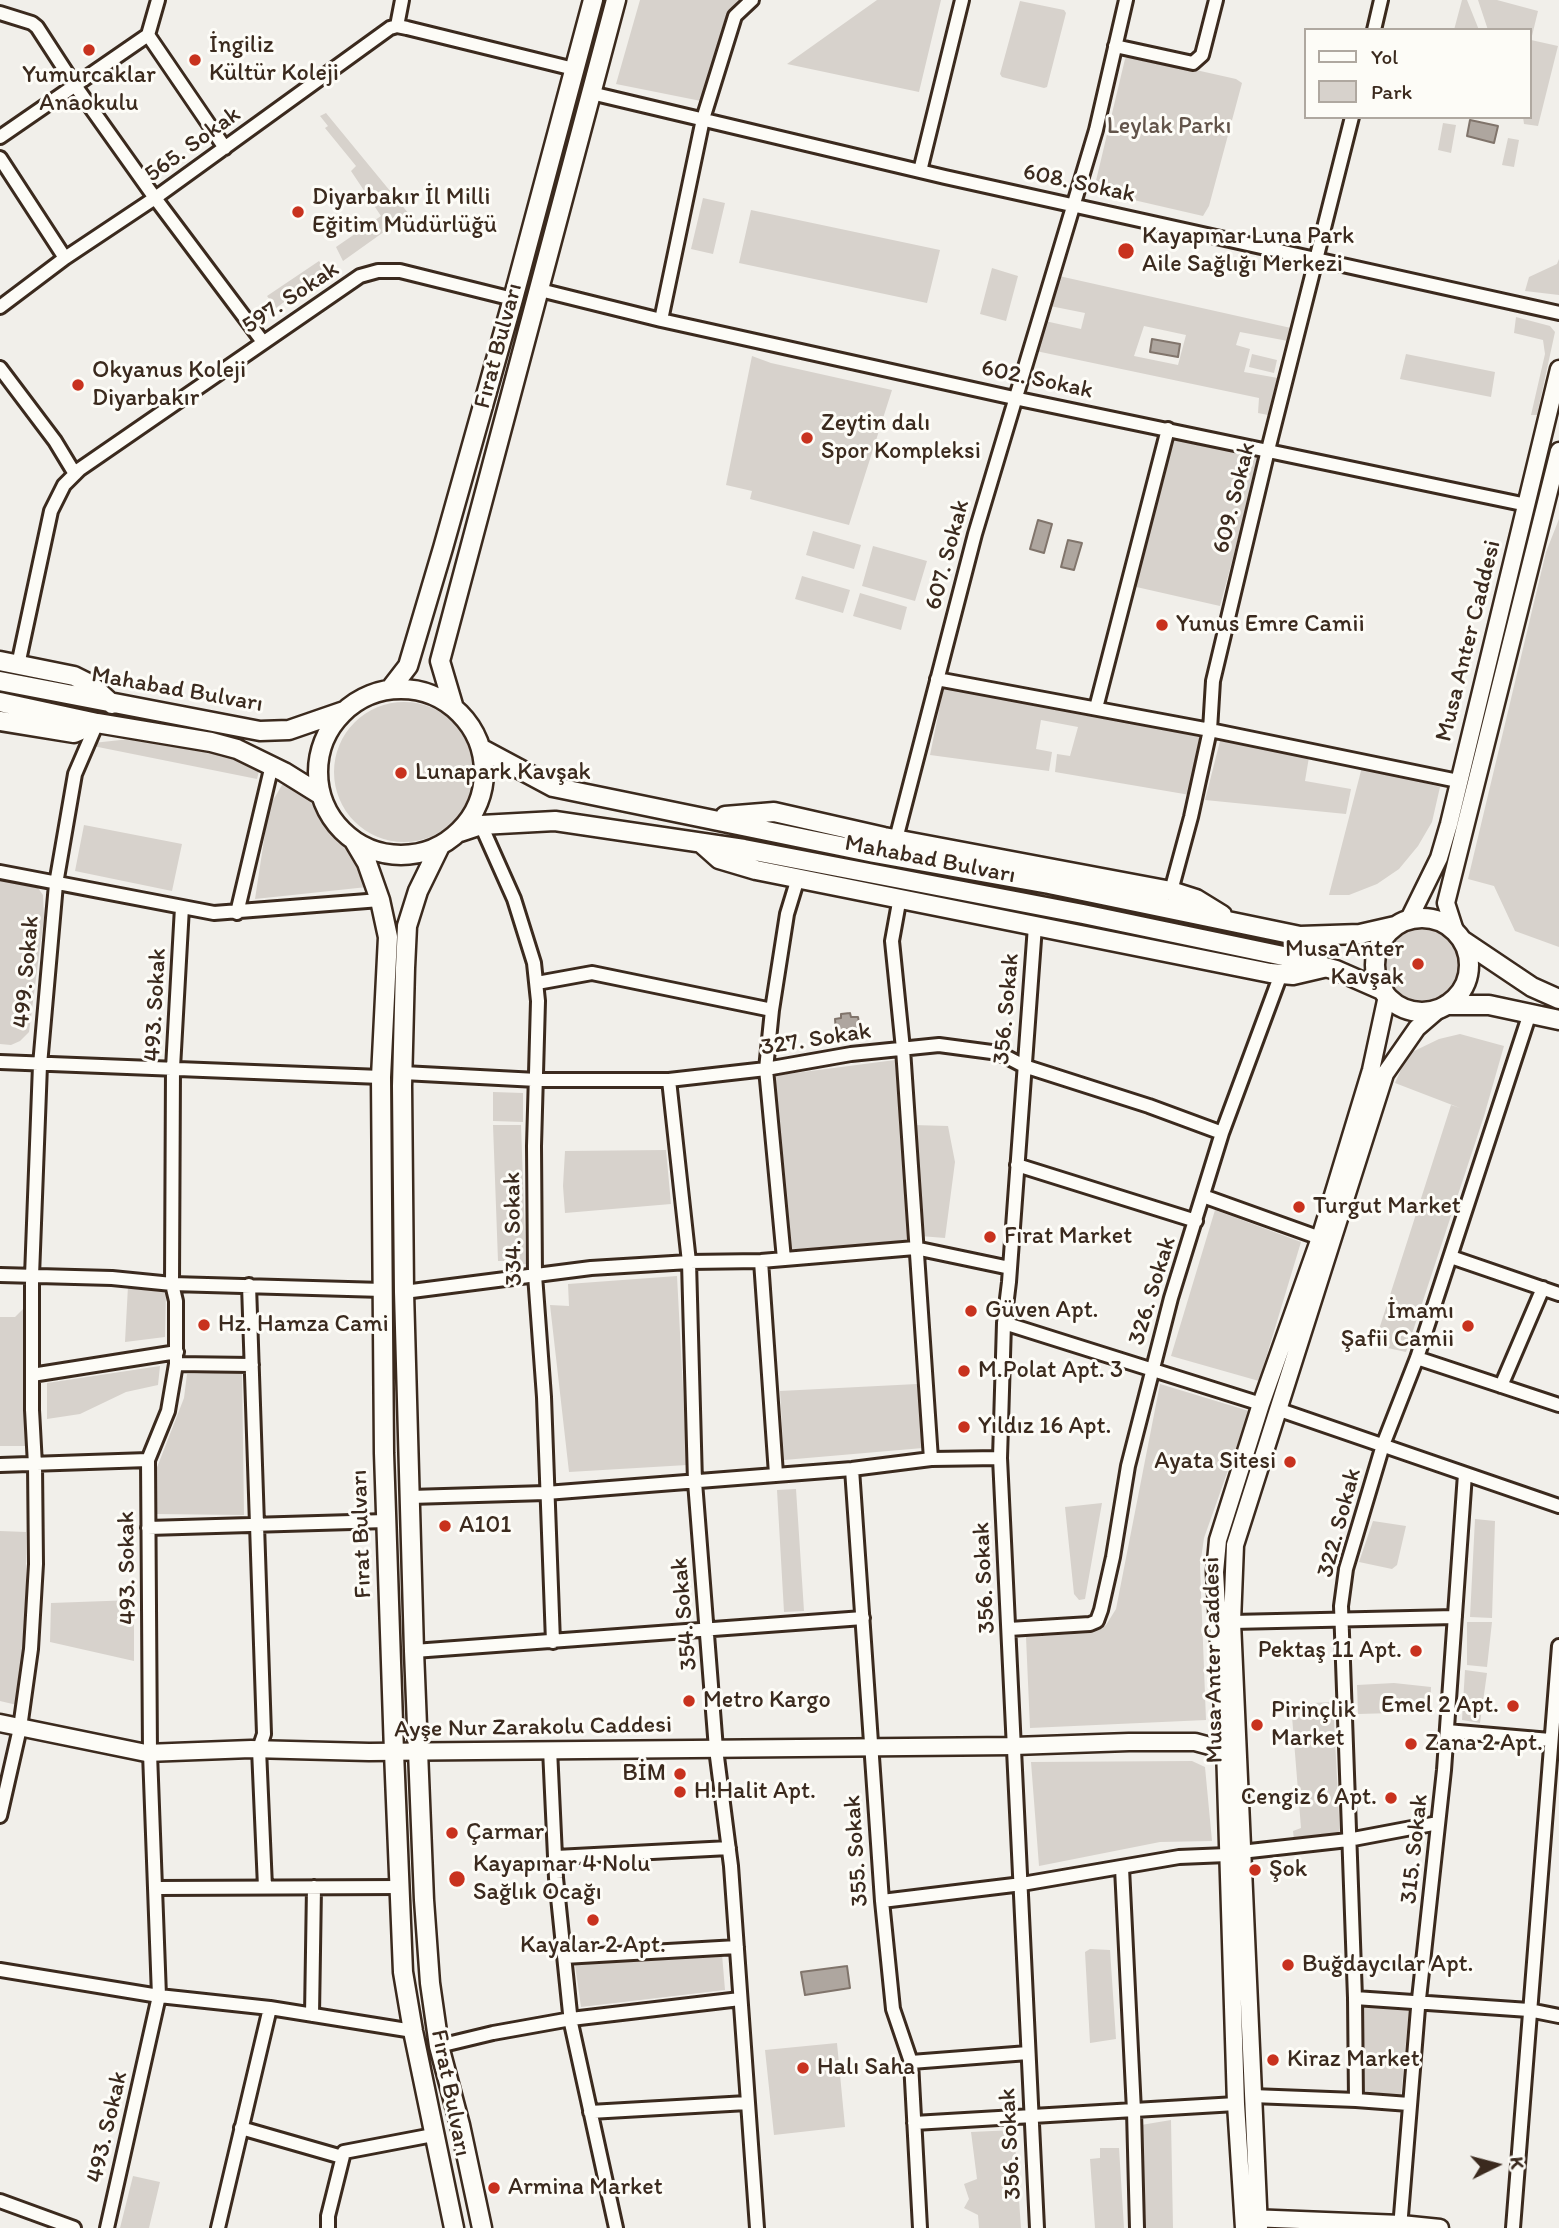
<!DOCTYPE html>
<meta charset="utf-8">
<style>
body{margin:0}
#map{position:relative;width:1559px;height:2228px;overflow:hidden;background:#f1efea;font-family:Itim,sans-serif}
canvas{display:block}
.legend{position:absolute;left:1304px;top:28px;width:228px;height:91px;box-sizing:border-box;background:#fdfcf7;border:2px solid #afa8a0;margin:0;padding:9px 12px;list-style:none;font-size:21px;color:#3b2a1e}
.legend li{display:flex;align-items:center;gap:14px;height:35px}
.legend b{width:35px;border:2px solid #afa8a0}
.north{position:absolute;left:1461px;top:2130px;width:70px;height:70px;-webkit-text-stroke:5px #fdfcf7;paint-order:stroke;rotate:84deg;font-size:19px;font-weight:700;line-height:28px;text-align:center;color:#3b2a1e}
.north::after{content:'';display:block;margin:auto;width:24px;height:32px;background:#3b2a1e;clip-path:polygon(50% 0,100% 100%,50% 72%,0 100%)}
</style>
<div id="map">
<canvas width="1559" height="2228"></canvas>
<ul class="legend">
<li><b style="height:9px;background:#fdfcf7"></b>Yol</li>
<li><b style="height:19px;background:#d7d2cc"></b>Park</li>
</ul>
<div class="north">K</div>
</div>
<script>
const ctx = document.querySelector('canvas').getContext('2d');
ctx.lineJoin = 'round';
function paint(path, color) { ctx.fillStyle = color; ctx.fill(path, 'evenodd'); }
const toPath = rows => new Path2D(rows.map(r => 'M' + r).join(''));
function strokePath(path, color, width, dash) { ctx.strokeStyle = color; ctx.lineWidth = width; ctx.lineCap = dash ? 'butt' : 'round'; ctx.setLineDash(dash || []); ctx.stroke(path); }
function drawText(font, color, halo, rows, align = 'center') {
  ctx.font = font + ' Itim,sans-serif'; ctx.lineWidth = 6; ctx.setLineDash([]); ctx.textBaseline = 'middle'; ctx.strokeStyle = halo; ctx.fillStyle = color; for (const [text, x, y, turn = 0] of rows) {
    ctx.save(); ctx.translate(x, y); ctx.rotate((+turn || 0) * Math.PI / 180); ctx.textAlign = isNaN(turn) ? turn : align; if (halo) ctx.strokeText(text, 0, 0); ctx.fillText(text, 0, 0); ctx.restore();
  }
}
paint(toPath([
 [640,0,739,0,727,13,701,101,616,84],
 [877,0,941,0,919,92,787,64],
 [1462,0,1467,0,1479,30,1454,30],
 [1478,0,1497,0,1538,11,1531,40,1558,46,1538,126,1524,124,1523,117,1529,117,1529,30,1488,30],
 [1020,1,1064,10,1066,13,1047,87,1044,88,1002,77,1000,74],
 [1129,55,1236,79,1242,83,1209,206,1203,216,1099,192,1094,189,1125,59],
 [326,113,409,214,343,261,336,247,381,216,351,171,356,166,325,128,328,126,320,116],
 [1443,123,1456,125,1451,153,1438,150],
 [1508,138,1519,140,1514,167,1502,165],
 [703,198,725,203,713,254,691,249],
 [751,210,940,250,927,303,739,263],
 [1559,259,1559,295,1525,291,1529,277,1557,264],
 [319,261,326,271,276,308,267,296],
 [992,268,1018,276,1006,321,980,314],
 [1059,276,1291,328,1288,341,1240,332,1236,345,1250,349,1244,372,1278,378,1268,415,1258,413,1259,398,1036,351,1045,321,1081,329,1085,313,1050,306],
 [1144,326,1186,335,1178,365,1134,356],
 [1516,317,1550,326,1555,332,1537,415,1531,415,1545,354,1543,340,1514,333],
 [1252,354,1277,360,1274,373,1249,367],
 [1406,354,1495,372,1491,397,1400,379],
 [752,356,771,363,892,390,849,525,750,499,752,491,726,485],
 [1174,436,1260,457,1220,606,1132,586],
 [1559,519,1559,947,1515,931,1494,886,1468,879,1546,552],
 [813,531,861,545,854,569,806,555],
 [873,546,927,561,915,601,862,586],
 [802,576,850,590,843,613,795,599],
 [860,593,907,607,901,630,853,616],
 [944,686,1205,738,1190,795,1055,772,1057,754,1070,756,1078,727,1041,720,1036,749,1052,752,1049,771,930,755],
 '334 772a70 70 0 1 1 140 0a70 70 0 1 1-140 0Z',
 [130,739,181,746,225,756,247,762,258,767,259,771,257,779,93,746,93,743],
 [1220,741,1309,757,1305,781,1351,789,1346,814,1205,800],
 [1362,767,1440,787,1432,822,1418,846,1399,869,1377,884,1349,895,1329,895],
 [287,784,307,798,330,825,354,856,364,874,367,887,255,899,269,807,282,785],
 [84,825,182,844,172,891,75,871],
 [0,877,36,885,43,895,44,917,29,1032,20,1041,11,1045,0,1044],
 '1383 965a38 38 0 1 1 76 0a38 38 0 1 1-76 0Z',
 [1460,1034,1504,1046,1484,1116,1406,1352,1374,1345,1451,1105,1460,1108,1395,1083,1408,1054,1439,1039],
 [895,1060,908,1240,789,1250,772,1076],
 [493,1092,523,1093,523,1122,493,1121],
 [493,1125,521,1125,526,1264,505,1265,504,1261,498,1261],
 [913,1125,948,1126,955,1162,945,1238,920,1236],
 [666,1150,671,1204,565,1213,563,1186,565,1151],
 [1215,1210,1301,1242,1259,1381,1171,1356],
 [677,1276,687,1465,569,1472,550,1305,569,1306,568,1284],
 [128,1286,166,1290,165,1337,125,1342],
 [26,1306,26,1446,0,1446,0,1317,15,1317],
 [160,1366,158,1385,126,1392,80,1414,47,1419,47,1383],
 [242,1372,244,1515,156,1514,156,1470,184,1398,187,1374],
 [917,1384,923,1448,784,1460,780,1391],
 [1160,1384,1249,1411,1204,1538,1200,1566,1206,1720,1030,1728,1026,1637,1093,1633,1106,1625,1116,1609],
 [796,1489,804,1611,784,1612,777,1490],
 [1102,1503,1085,1599,1079,1600,1074,1594,1065,1507],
 [1475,1519,1495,1521,1492,1618,1470,1617],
 [1373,1521,1406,1526,1397,1565,1392,1569,1359,1562],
 [0,1531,26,1532,26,1655,17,1705,0,1701],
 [134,1600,134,1661,50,1642,51,1603],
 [1467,1622,1492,1622,1487,1667,1467,1665],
 [1465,1670,1487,1673,1480,1723,1462,1720],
 [1394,1683,1431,1687,1430,1712,1358,1714,1357,1685],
 [1333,1702,1340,1835,1294,1840,1293,1831,1301,1828,1291,1704],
 [1192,1761,1205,1767,1212,1841,1160,1842,1039,1866,1031,1762],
 [1090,1949,1110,1950,1116,2039,1090,2043,1085,1952],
 [722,1954,725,1990,581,2007,575,1965],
 [1361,2005,1409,2009,1401,2096,1365,2091],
 [837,2043,845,2127,774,2135,765,2050],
 [1171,2120,1173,2228,1146,2228,1141,2125],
 [1014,2130,1021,2228,979,2228,978,2215,964,2208,969,2199,964,2184,977,2179,971,2132],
 [1100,2148,1119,2148,1124,2228,1095,2228,1090,2159,1100,2158],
 [133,2176,160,2182,149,2228,120,2228]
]), '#d7d2cc');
const water = toPath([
 [1470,120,1498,126,1494,143,1467,136,1470,120],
 [1152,339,1180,344,1178,357,1150,352,1152,339],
 [1038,520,1052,524,1044,553,1030,549,1038,520],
 [1068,540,1082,543,1074,570,1061,567,1068,540],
 [850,1013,851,1017,858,1017,860,1028,836,1031,835,1019,841,1018,841,1014,850,1013],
 [847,1966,850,1988,805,1995,801,1972,847,1966]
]);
paint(water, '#aea69f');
strokePath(water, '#80746b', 2);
const street = toPath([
 [0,13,32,23,37,27,74,84,155,198,263,342],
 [397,26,402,0],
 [1374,30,1381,0],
 [148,35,225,148],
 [1115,46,1193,63,1202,55,1216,0],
 [591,93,945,177,1559,313],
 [0,137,148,35,158,0],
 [0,158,65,258],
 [920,171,962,0],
 [540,290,661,320,1014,398,1527,505],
 [0,307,65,258,155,198,390,28,397,26,407,28,574,69],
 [661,320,703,119,735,16,752,0],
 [0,368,55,441,75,474],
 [18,665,51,511,64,485,80,469,360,276,378,271,400,271,513,299],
 [937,679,1210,730,1458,781],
 [1096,708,1168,429],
 [481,825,514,899,534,963,538,1001,534,1146,535,1275,544,1397,553,1642],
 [896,839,975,534,1096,130,1126,0],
 [0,872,214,913,380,900],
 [1171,891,1191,817,1210,730,1213,681,1268,450,1352,117],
 [900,897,892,941,903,1049,931,1459],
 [237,913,272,765],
 [1035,926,1009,1282,1004,1323,1000,1458,1037,2228],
 [537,983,592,973,772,1010],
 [0,1062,381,1077],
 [403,1073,537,1080,669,1080,766,1069,851,1054,939,1045,999,1053,1024,1066,1149,1106,1222,1133],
 [669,1080,689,1262,695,1482,716,1749,731,1866,757,2228],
 [1017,1165,1196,1221],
 [1203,1196,1320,1238],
 [1451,1257,1559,1294],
 [784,1259,766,1069,772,1010,787,914,798,878],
 [761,1261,776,1474],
 [0,1275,112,1278,172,1284,383,1290],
 [249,1285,264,1734,259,1749,265,1887],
 [404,1292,591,1268,689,1262,761,1261,915,1248,1010,1268],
 [1004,1323,1261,1404],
 [1417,1358,1559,1405],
 [176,1364,252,1365],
 [32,1375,177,1352],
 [1501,1386,1543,1288],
 [1277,1409,1559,1506],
 [0,1465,148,1460],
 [852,1469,882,1901,893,2009,911,2062,920,2228],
 [410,1497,546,1493,852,1469,931,1459,1000,1458],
 [148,1528,386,1521],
 [1232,1622,1455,1617],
 [1009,1629,1090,1624,1097,1621,1101,1610,1113,1557,1128,1466,1171,1298,1222,1133,1281,974],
 [414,1651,863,1618],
 [1447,1731,1550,1740],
 [550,1749,556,1878,571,2023,616,2228],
 [0,1816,20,1728,31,1649,36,1564,35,1465,32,1410,32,1276,40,1065,56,884,75,774,97,723],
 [1241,1852,1348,1840,1438,1823],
 [556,1857,729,1848],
 [1122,1868,1134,2111,1137,2228],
 [156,1888,400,1887],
 [882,1901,1022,1884,1179,1857,1227,1855],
 [564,1957,737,1947],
 [0,1970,159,1996,270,2008,413,2031],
 [1355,1998,1529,2010,1559,2016],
 [312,2015,314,1887],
 [439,2046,493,2033,571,2019,740,1999],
 [911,2062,1028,2053],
 [1252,2096,1356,2100],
 [1409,2104,1356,2100,1355,1998,1341,1606,1346,1569,1383,1445,1417,1358,1530,1013],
 [590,2112,747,2103],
 [914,2123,1236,2104],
 [241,2128,342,2157],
 [0,2201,74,2228],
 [107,2228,159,1996,150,1753,148,1460,168,1411,176,1364,176,1301,172,1284,173,1068,182,907],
 [218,2228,270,2008],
 [328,2228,328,2216,344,2152,433,2135],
 [1400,2228,1418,2008,1444,1770,1465,1474],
 [1513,2228,1559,1646]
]);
const secondary = toPath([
 [1409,919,1439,858,1449,824,1559,369],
 [1455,931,1446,903,1559,451],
 [0,1723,146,1753,251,1749,369,1752,1014,1746,1129,1742,1195,1742,1210,1746,1233,1746],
 [1250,2218,1401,2224,1440,2228],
 [1244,2228,1236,2104,1225,1747,1215,1572,1218,1540,1261,1404,1320,1238,1371,1070,1387,996],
 [1259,2228,1232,1622,1235,1545,1385,1074,1417,1028,1439,1009]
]);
const primary = toPath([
 [0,661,74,676,90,684,112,704],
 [0,681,260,731,289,730,344,711],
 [391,688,408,666,443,548,513,299,593,0],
 '318 772a83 83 0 1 1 166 0a83 83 0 1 1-166 0Z',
 [0,702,97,723,211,742,237,749,284,772,321,795],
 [453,705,440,661,616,0],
 [0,721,74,733,97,723],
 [482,749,553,787,874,853,1049,884,1300,936,1360,934,1395,926],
 [725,816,774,812,884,837,1171,891,1196,899,1222,915],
 [460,832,481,825,555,821,744,849,1083,914,1288,957,1336,970,1384,991],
 [354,841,367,863,380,900,388,937,381,1077,384,1453,394,1752,403,1972,413,2031,454,2228],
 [701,843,719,859,756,870,1270,973,1293,975,1323,968],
 [440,846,418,891,407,926,405,968,402,1086,404,1292,414,1651,424,1900,430,1983,439,2046,460,2125,482,2228],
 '1375 965a47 47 0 1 1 94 0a47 47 0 1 1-94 0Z',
 [1462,940,1532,987,1559,999],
 [1446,1005,1489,1005,1559,1020]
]);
strokePath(street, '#3b2a1e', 18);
strokePath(secondary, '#3b2a1e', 21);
strokePath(primary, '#3b2a1e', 23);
strokePath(street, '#fdfcf7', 12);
strokePath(secondary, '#fdfcf7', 16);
strokePath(primary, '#fdfcf7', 18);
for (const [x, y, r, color] of [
 [89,50,7,"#c8321e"],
 [195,60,7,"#c8321e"],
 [298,212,7,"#c8321e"],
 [1126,251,9,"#c8321e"],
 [78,385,7,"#c8321e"],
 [807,438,7,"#c8321e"],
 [1162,625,7,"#c8321e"],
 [401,773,7,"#c8321e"],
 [1418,964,7,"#c8321e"],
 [1299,1207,7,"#c8321e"],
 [990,1237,7,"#c8321e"],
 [971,1311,7,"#c8321e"],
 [204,1325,7,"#c8321e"],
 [1468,1326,7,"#c8321e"],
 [964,1371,7,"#c8321e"],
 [964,1427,7,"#c8321e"],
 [1290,1462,7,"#c8321e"],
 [445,1526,7,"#c8321e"],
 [1416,1651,7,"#c8321e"],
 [689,1701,7,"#c8321e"],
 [1513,1706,7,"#c8321e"],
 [1257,1725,7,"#c8321e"],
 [1411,1744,7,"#c8321e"],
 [680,1774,7,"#c8321e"],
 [680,1792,7,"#c8321e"],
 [1391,1798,7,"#c8321e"],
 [452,1833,7,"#c8321e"],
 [1255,1870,7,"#c8321e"],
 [457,1879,9,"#c8321e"],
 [593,1920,7,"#c8321e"],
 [1288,1965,7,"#c8321e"],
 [1273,2060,7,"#c8321e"],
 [803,2068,7,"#c8321e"],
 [494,2188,7,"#c8321e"]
]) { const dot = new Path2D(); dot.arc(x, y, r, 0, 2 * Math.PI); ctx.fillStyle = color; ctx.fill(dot); strokePath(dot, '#fdfcf7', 2.5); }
drawText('24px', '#3b2a1e', '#fdfcf7', [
 ["İngiliz",209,46],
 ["Kültür Koleji",209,74],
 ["Yumurcaklar",89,76,"center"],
 ["Anaokulu",89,104,"center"],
 ["Diyarbakır İl Milli",312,198],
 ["Eğitim Müdürlüğü",312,226],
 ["Kayapınar Luna Park",1142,237],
 ["Aile Sağlığı Merkezi",1142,265],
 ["Okyanus Koleji",92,371],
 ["Diyarbakır",92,399],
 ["Zeytin dalı",821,424],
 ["Spor Kompleksi",821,452],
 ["Yunus Emre Camii",1176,625],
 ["Lunapark Kavşak",415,773],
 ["Musa Anter",1404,950,"right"],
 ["Kavşak",1404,978,"right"],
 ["Turgut Market",1313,1207],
 ["Fırat Market",1004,1237],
 ["Güven Apt.",985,1311],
 ["İmamı",1454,1312,"right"],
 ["Şafii Camii",1454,1340,"right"],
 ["Hz. Hamza Cami",218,1325],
 ["M.Polat Apt. 3",978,1371],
 ["Yıldız 16 Apt.",978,1427],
 ["Ayata Sitesi",1276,1462,"right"],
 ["A101",459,1526],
 ["Pektaş 11 Apt.",1402,1651,"right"],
 ["Metro Kargo",703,1701],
 ["Emel 2 Apt.",1499,1706,"right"],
 ["Pirinçlik",1271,1711],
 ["Market",1271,1739],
 ["Zana 2 Apt.",1425,1744],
 ["BİM",666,1774,"right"],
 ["H.Halit Apt.",694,1792],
 ["Cengiz 6 Apt.",1377,1798,"right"],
 ["Çarmar",466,1833],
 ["Kayapınar 4 Nolu",473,1865],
 ["Sağlık Ocağı",473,1893],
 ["Şok",1269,1870],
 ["Kayalar 2 Apt.",593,1946,"center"],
 ["Buğdaycılar Apt.",1302,1965],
 ["Kiraz Market",1287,2060],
 ["Halı Saha",817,2068],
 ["Armina Market",508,2188]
], 'left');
drawText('24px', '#62544a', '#fdfcf7', [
 ["Leylak Parkı",1169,127]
]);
drawText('24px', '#3b2a1e', '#fdfcf7', [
 ["565. Sokak",193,145,-36],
 ["608. Sokak",1079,184,12],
 ["597. Sokak",291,298,-34],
 ["Fırat Bulvarı",499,346,-75],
 ["602. Sokak",1037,380,12],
 ["609. Sokak",1235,498,-76],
 ["607. Sokak",948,555,-75],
 ["Musa Anter Caddesi",1469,641,-76],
 ["Mahabad Bulvarı",177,690,10],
 ["Mahabad Bulvarı",930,860,11],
 ["499. Sokak",27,972,-85],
 ["493. Sokak",156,1005,-87],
 ["356. Sokak",1007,1009,-85],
 ["327. Sokak",816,1040,-9],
 ["334. Sokak",514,1229,-91],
 ["326. Sokak",1153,1291,-73],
 ["322. Sokak",1340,1523,-75],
 ["Fırat Bulvarı",362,1534,-92],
 ["493. Sokak",128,1568,-91],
 ["356. Sokak",985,1578,-93],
 ["354. Sokak",685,1614,-95],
 ["Musa Anter Caddesi",1214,1660,-91],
 ["Ayşe Nur Zarakolu Caddesi",533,1728,-1],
 ["315. Sokak",1415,1849,-84],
 ["355. Sokak",857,1851,-94],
 ["Fırat Bulvarı",450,2093,79],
 ["493. Sokak",108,2127,-77],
 ["356. Sokak",1011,2144,-93]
]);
</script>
